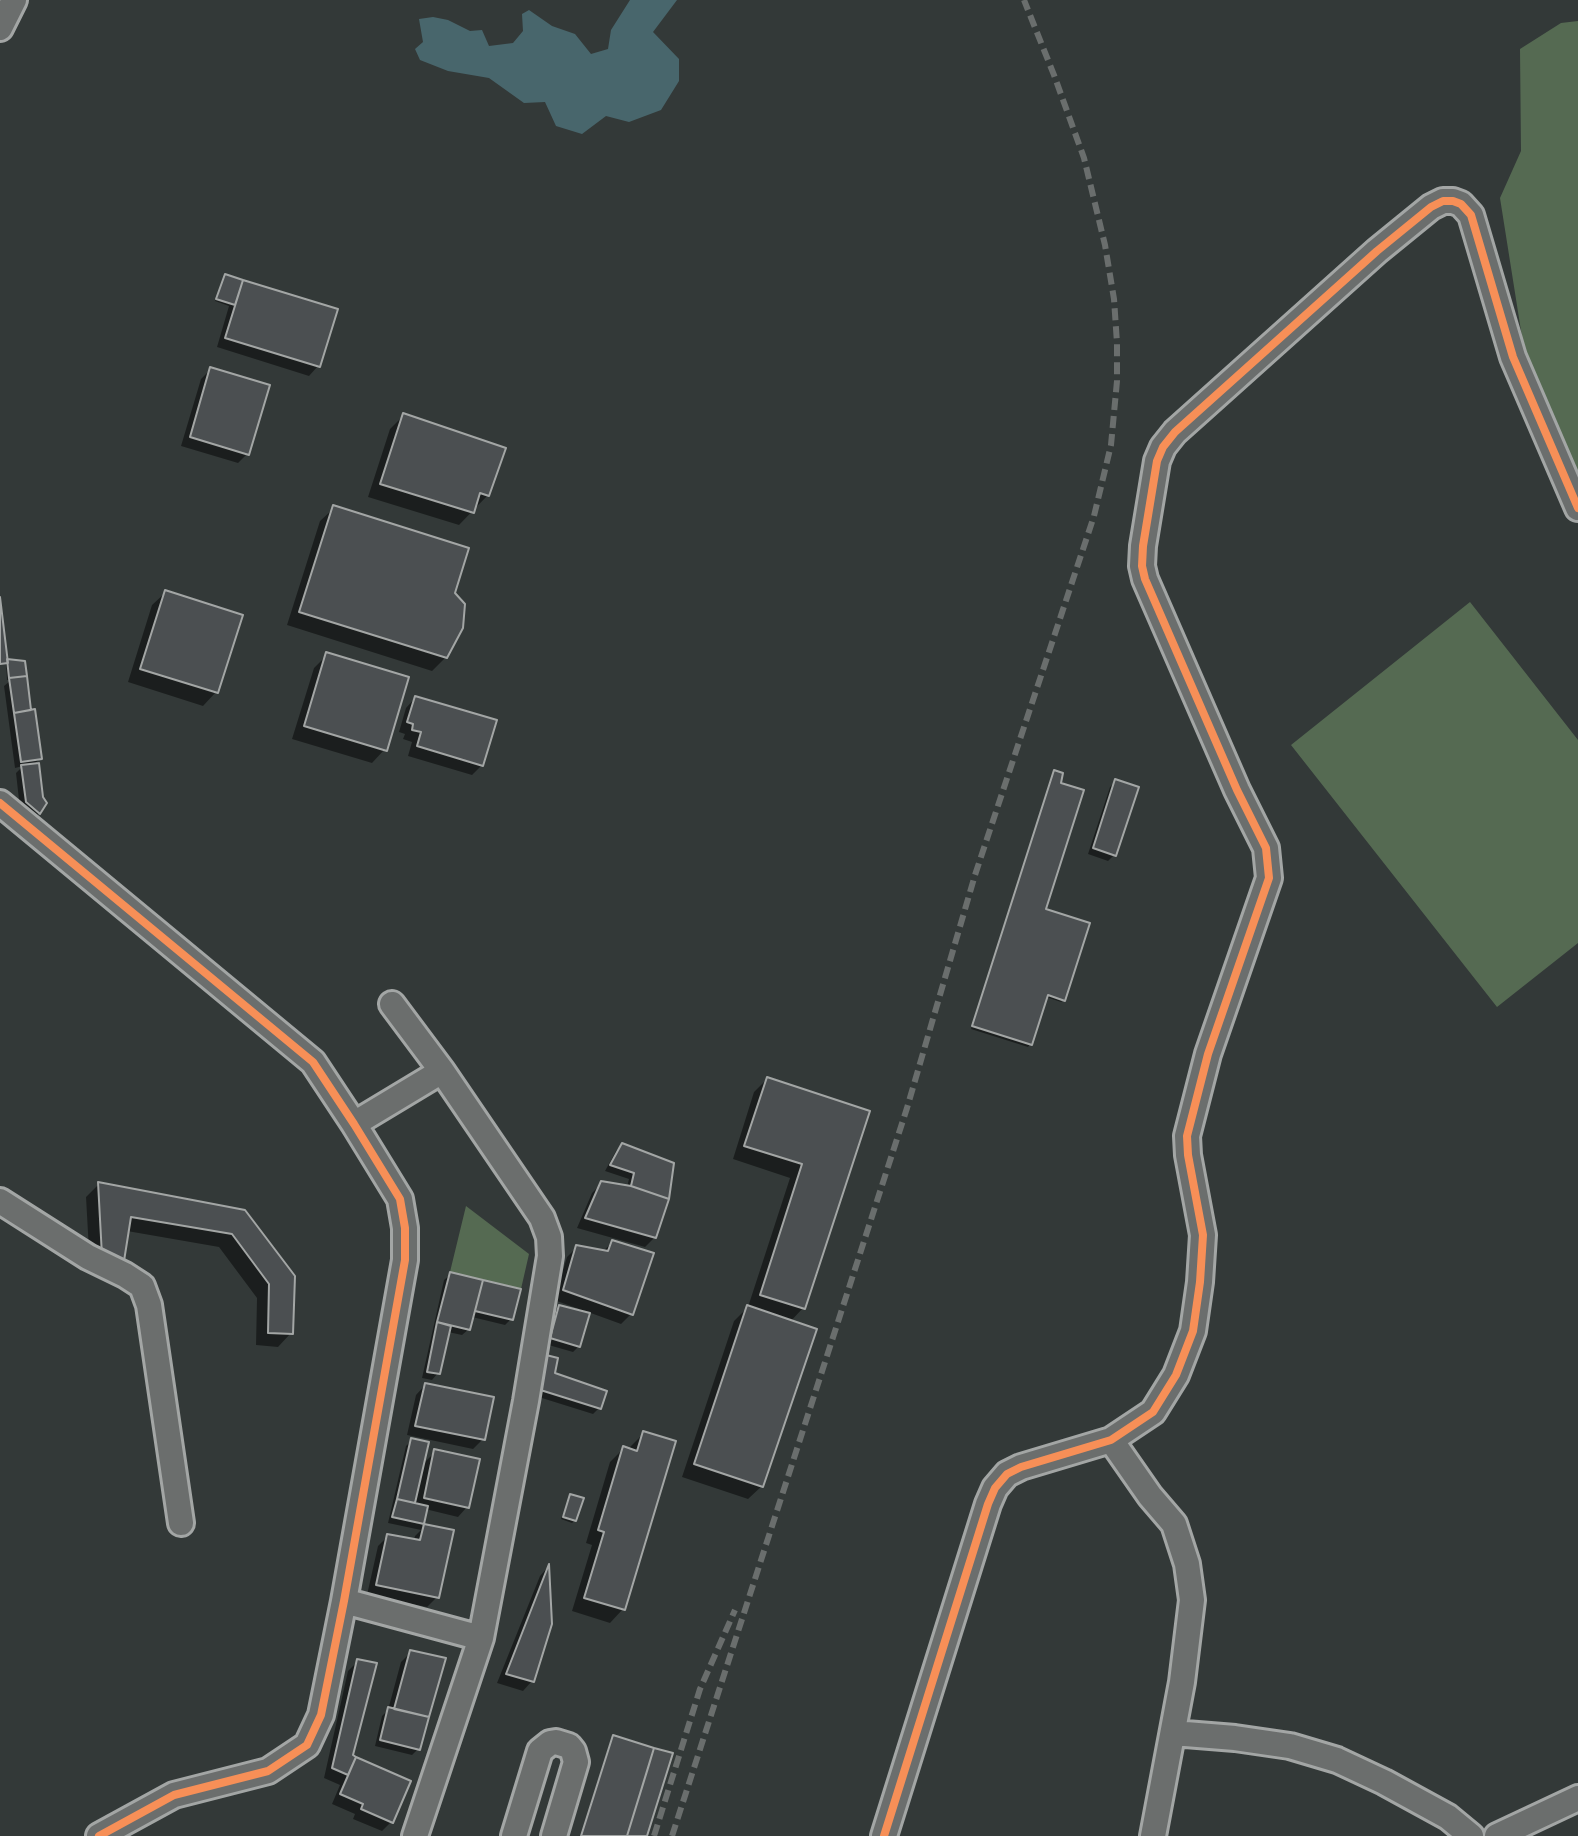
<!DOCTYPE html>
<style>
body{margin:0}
canvas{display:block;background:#333938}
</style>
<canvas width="1578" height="1836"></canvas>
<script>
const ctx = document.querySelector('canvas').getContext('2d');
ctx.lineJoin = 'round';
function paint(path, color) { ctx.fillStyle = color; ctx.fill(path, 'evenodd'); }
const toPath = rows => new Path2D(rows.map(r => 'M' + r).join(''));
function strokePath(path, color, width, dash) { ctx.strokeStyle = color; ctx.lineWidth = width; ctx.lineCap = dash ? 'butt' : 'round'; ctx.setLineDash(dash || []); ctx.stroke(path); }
paint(toPath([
 [1578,21,1578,494,1525,356,1500,198,1521,151,1520,49,1561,23],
 [1470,602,1578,740,1578,943,1497,1007,1291,745],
 [466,1206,529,1254,521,1289,450,1272]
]), '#556a52');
paint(toPath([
 [630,0,677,0,653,32,679,59,679,81,661,110,629,122,606,116,582,134,556,126,545,102,524,103,489,78,448,71,420,60,415,49,423,42,419,19,433,17,448,20,470,31,482,30,489,46,513,43,523,31,522,14,529,10,552,26,575,34,591,54,608,49,611,30]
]), '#48666c');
paint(toPath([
 [225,276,335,310,318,366,309,376,217,347,229,306,215,301],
 [211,369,247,454,238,463,181,446,201,379],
 [403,416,488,495,459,525,368,497,390,429],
 [334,508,452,594,446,657,432,671,287,625,320,521],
 [166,592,216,692,203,706,128,682,152,605],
 [327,655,385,749,372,763,292,739,314,668],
 [8,661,30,712,40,759,32,766,41,798,39,813,33,819,20,809,16,773,23,766,15,768,4,686,11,680,7,680,6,663],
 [415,698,482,765,472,775,408,756,412,742,403,739,405,734,399,732,406,708],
 [1054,773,1044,910,1064,1000,1061,1002,1046,997,1030,1044,1028,1047,971,1029,1052,775],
 [1116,781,1114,855,1108,861,1088,854,1110,787],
 [767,1079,867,1112,803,1308,790,1322,762,1486,748,1499,682,1477,734,1321,748,1307,790,1178,733,1159,754,1092],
 [622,1145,672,1164,655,1237,645,1247,577,1228,592,1193,602,1183,627,1187,629,1179,605,1171,616,1151],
 [99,1184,244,1212,291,1333,278,1347,256,1345,257,1298,219,1247,127,1231,90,1269,86,1197],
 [613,1242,631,1314,621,1324,588,1312,579,1346,573,1352,545,1344,554,1313,560,1307,578,1312,579,1309,554,1300,567,1257,577,1247,602,1252],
 [451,1274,518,1291,511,1319,505,1325,472,1317,469,1329,462,1335,448,1332,438,1373,432,1380,422,1378,444,1280],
 [552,1374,599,1408,593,1414,529,1394],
 [425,1385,483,1439,473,1449,407,1435,416,1395],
 [643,1434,623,1609,610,1623,572,1611,592,1545,586,1543,610,1462,623,1449,629,1450,630,1447],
 [412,1440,422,1465,435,1452,467,1507,458,1517,425,1509,422,1526,451,1531,437,1597,427,1607,367,1595,378,1546,388,1536,414,1541,415,1536,421,1530,388,1523,406,1446],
 [571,1496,575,1520,572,1523,561,1519],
 [547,1568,550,1624,532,1681,523,1691,497,1683,540,1576],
 [411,1652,418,1749,412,1755,375,1746,382,1716,388,1710,401,1662],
 [358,1661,350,1757,408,1782,391,1822,382,1831,353,1819,355,1814,332,1804,340,1785,324,1778,348,1671],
 [613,1737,645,1836,581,1836,611,1739]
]), '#0007');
const building = toPath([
 [225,274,243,280,235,305,216,299,225,274],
 [243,280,338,309,320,367,225,338,243,280],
 [210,367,270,385,249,455,190,437,210,367],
 [403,413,506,448,489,496,480,493,474,513,380,484,403,413],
 [333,505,469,548,455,593,465,604,463,628,447,658,299,612,333,505],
 [165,590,243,615,218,693,140,669,165,590],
 [0,597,8,663,0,664,0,597],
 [326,652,409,677,387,751,304,726,326,652],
 [7,659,25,661,27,676,9,678,7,659],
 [27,676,31,710,14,713,9,678,27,676],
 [415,696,497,720,483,766,417,746,421,732,412,730,413,724,407,722,415,696],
 [35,709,42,759,21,762,14,713,35,709],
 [39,763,43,797,47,803,40,814,26,802,21,765,39,763],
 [1054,770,1063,773,1061,783,1084,790,1046,909,1090,923,1065,1001,1048,995,1032,1045,972,1026,1054,770],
 [1115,779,1139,787,1116,856,1093,848,1115,779],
 [767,1077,870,1111,805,1309,760,1295,802,1164,744,1146,767,1077],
 [622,1143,674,1163,669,1199,631,1186,634,1173,610,1165,622,1143],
 [601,1181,631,1186,669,1199,656,1238,585,1218,601,1181],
 [98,1182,245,1210,295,1276,293,1334,268,1333,269,1284,232,1234,131,1217,124,1261,102,1256,98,1182],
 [612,1240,654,1253,633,1315,563,1290,576,1245,608,1251,612,1240],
 [450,1272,483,1280,470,1330,437,1322,450,1272],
 [483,1280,521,1289,513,1320,475,1311,483,1280],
 [559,1305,590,1313,580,1347,550,1338,559,1305],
 [747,1305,817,1329,763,1487,694,1464,747,1305],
 [437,1322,451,1326,440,1374,427,1372,437,1322],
 [542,1354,558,1358,555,1373,607,1391,601,1409,534,1388,542,1354],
 [425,1383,494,1397,485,1440,415,1426,425,1383],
 [643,1431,676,1441,625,1610,584,1598,604,1532,598,1530,623,1446,637,1451,643,1431],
 [411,1438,429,1442,415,1503,397,1499,411,1438],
 [434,1449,480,1459,469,1508,424,1498,434,1449],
 [570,1494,584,1498,576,1521,563,1517,570,1494],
 [397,1499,428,1506,424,1524,392,1517,397,1499],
 [424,1524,454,1530,439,1598,376,1585,387,1534,420,1540,424,1524],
 [549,1564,552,1624,534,1682,506,1674,549,1564],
 [410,1650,446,1658,429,1717,394,1709,410,1650],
 [357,1659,377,1663,353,1755,356,1757,348,1775,332,1768,357,1659],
 [388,1707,429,1717,420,1750,380,1740,388,1707],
 [613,1735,654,1748,648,1768,627,1836,581,1836,613,1735],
 [654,1748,673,1753,647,1836,627,1836,654,1748],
 [356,1757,411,1781,393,1823,361,1809,363,1804,340,1794,356,1757]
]);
paint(building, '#4b4f51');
strokePath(building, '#a3a6a5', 2);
const minor = toPath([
 [0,28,14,0],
 [0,803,313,1062,354,1124,400,1199,405,1228,405,1260,344,1601,321,1715,307,1745,268,1771,174,1795,99,1836],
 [392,1004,442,1071,542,1218,549,1237,550,1256,526,1401,481,1638,415,1836],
 [354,1124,442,1071],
 [0,1201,88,1257,125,1275,142,1286,149,1305,181,1523],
 [1111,1440,1150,1496,1174,1524,1187,1564,1192,1600,1182,1682,1153,1836],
 [344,1601,481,1638],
 [1173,1733,1235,1738,1290,1746,1337,1760,1384,1782,1448,1817,1471,1836],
 [514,1836,540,1751,550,1743,556,1742,569,1746,573,1751,576,1762,554,1836],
 [884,1836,988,1504,995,1488,1007,1474,1021,1467,1111,1440,1153,1412,1176,1375,1193,1331,1200,1282,1203,1235,1188,1155,1187,1136,1208,1054,1269,878,1266,848,1237,790,1145,579,1142,566,1143,546,1157,461,1163,447,1175,432,1377,251,1431,207,1443,201,1453,201,1461,204,1471,215,1513,357,1578,508],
 [1497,1836,1578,1798]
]);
strokePath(minor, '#a3a6a5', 30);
strokePath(minor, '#6b6e6d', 24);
strokePath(toPath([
 [654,1836,700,1689,735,1610],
 [672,1836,907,1108,975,875,1094,516,1111,445,1117,381,1117,343,1114,299,1105,245,1084,158,1054,75,1024,0]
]), '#6a6e6d', 6, [12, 6]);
strokePath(toPath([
 [0,803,313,1062,354,1124,400,1199,405,1228,405,1260,344,1601,321,1715,307,1745,268,1771,174,1795,99,1836],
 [884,1836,988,1504,995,1488,1007,1474,1021,1467,1111,1440,1153,1412,1176,1375,1193,1331,1200,1282,1203,1235,1188,1155,1187,1136,1208,1054,1269,878,1266,848,1237,790,1145,579,1142,566,1143,546,1157,461,1163,447,1175,432,1377,251,1431,207,1443,201,1453,201,1461,204,1471,215,1513,357,1578,508]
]), '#f78f57', 8);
</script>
